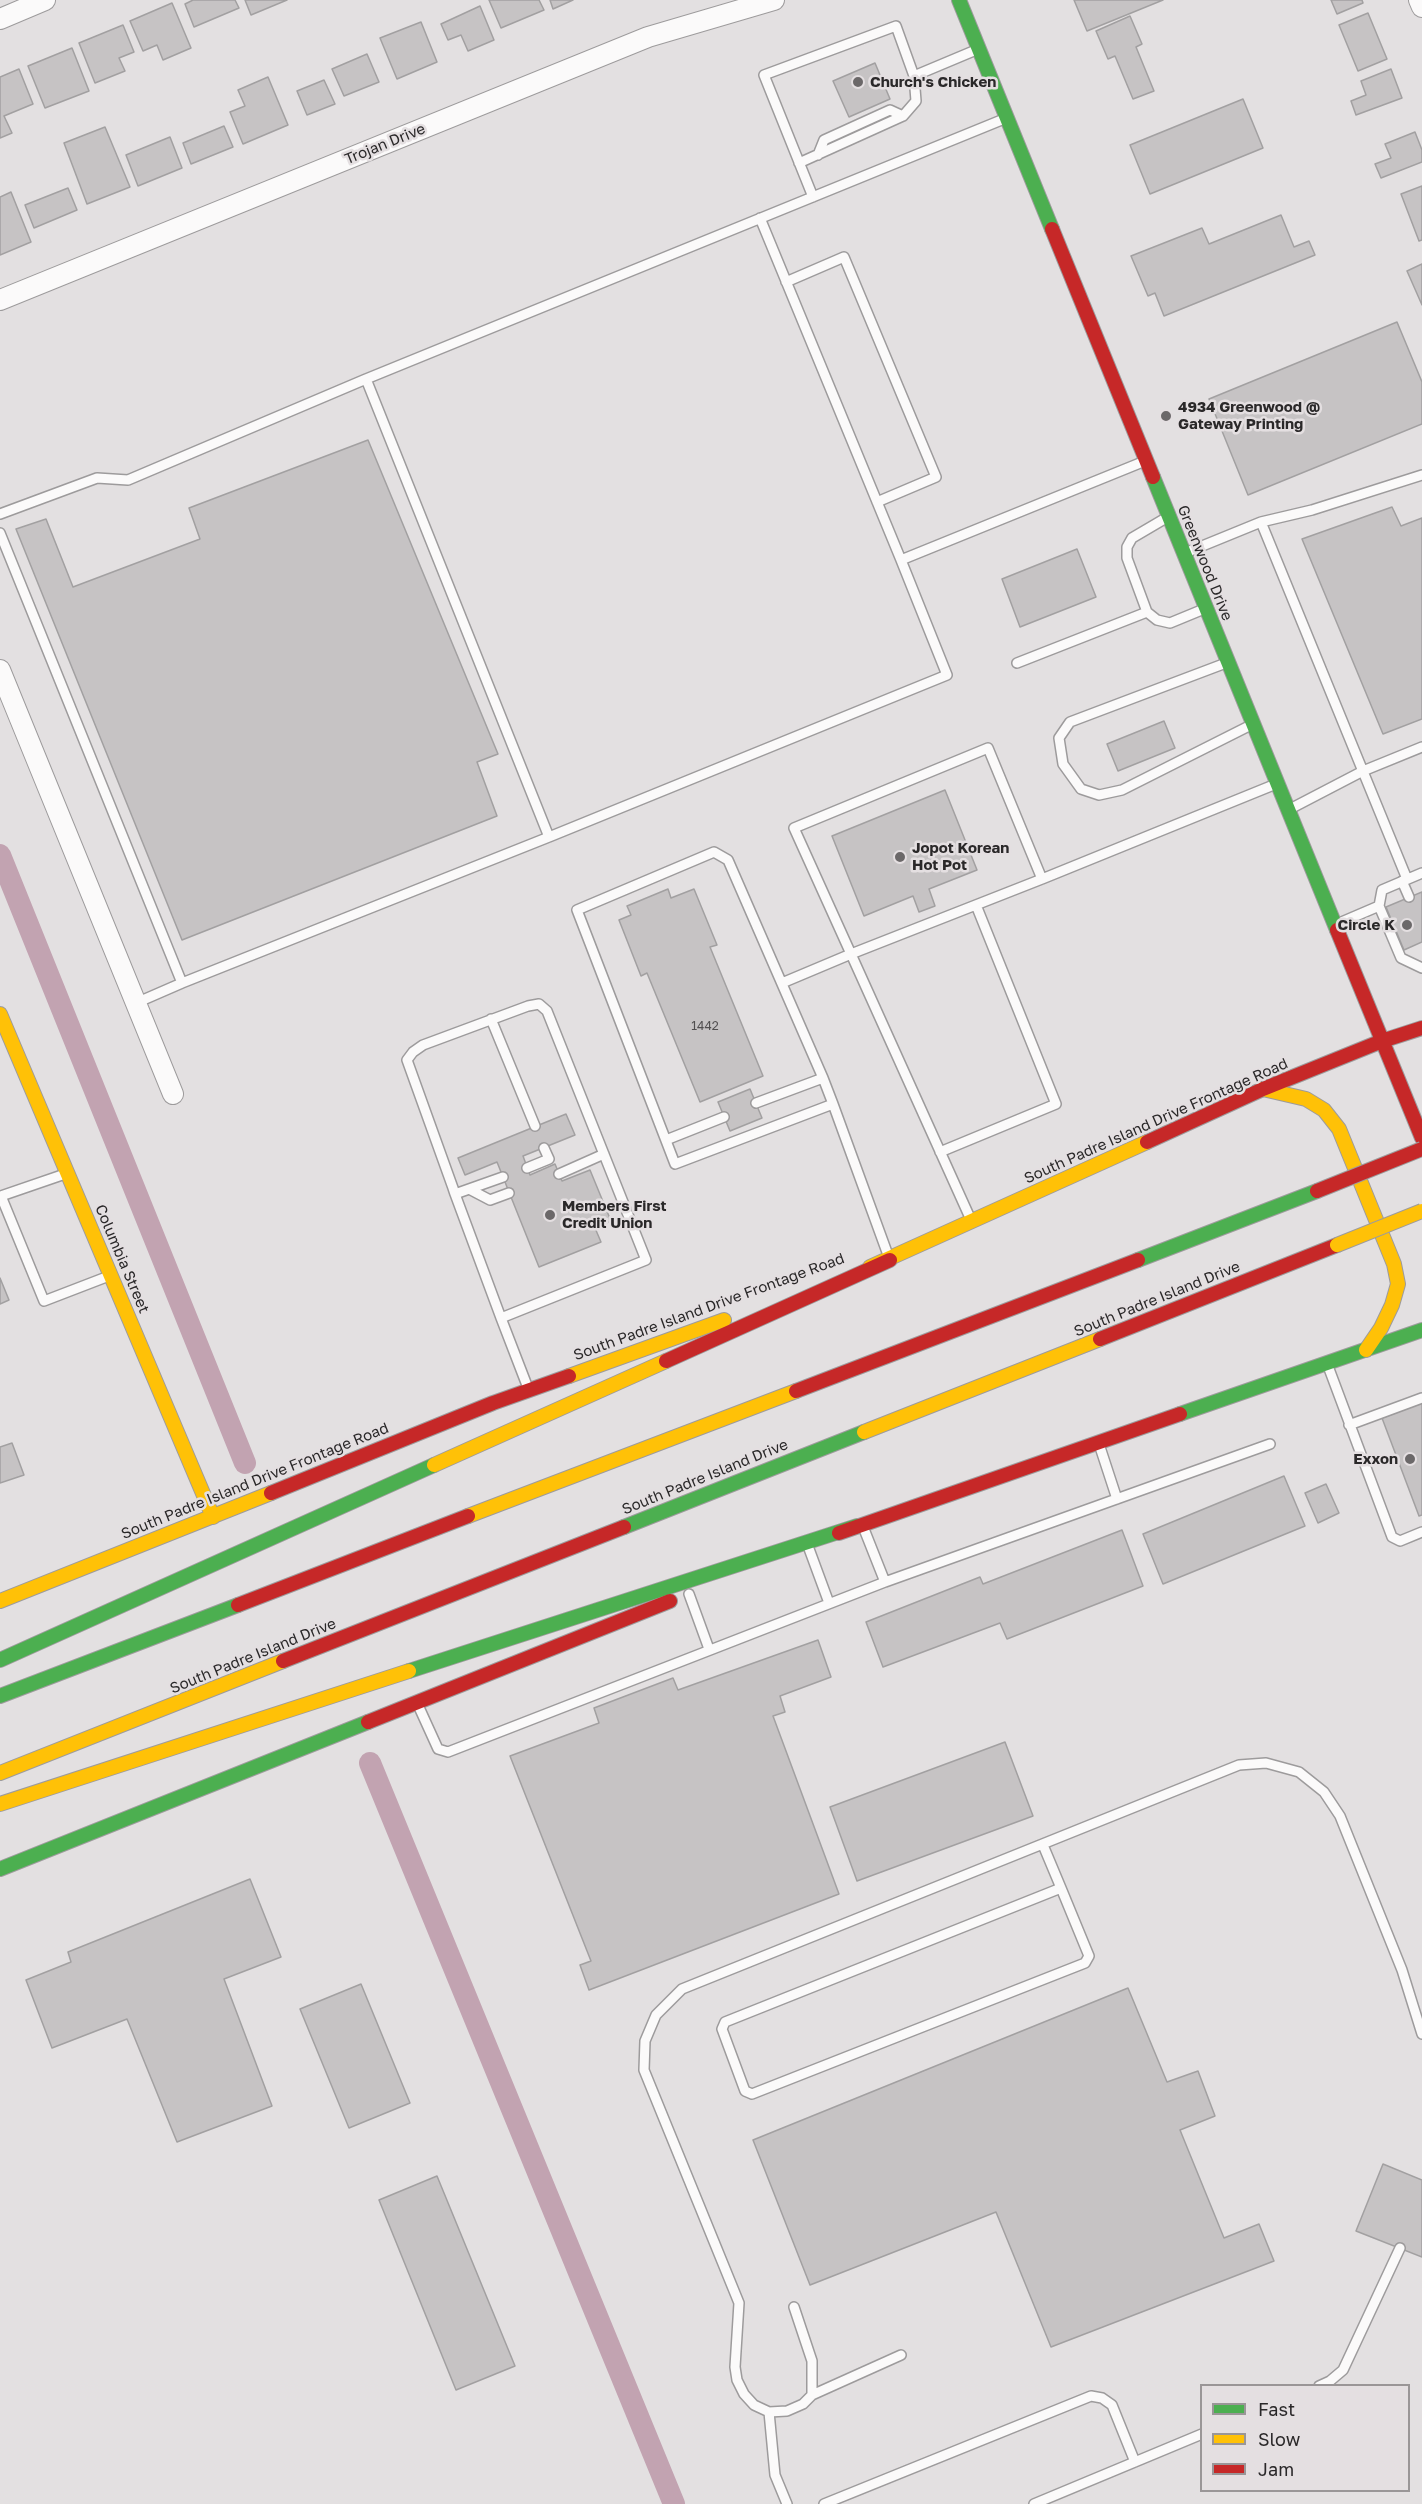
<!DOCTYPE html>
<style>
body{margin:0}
#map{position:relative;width:1422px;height:2504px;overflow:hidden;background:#e3e0e1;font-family:"Golos Text",sans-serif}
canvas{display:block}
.legend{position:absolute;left:1200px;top:2384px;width:210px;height:108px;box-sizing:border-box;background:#e4dfe1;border:2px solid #9a9697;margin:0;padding:8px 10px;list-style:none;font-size:18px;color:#2a2829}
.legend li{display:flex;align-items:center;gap:12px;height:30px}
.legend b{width:30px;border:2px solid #9a9697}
</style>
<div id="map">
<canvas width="1422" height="2504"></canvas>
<ul class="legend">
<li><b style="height:8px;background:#4caf50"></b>Fast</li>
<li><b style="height:8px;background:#ffc107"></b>Slow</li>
<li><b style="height:8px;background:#c62828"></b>Jam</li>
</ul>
</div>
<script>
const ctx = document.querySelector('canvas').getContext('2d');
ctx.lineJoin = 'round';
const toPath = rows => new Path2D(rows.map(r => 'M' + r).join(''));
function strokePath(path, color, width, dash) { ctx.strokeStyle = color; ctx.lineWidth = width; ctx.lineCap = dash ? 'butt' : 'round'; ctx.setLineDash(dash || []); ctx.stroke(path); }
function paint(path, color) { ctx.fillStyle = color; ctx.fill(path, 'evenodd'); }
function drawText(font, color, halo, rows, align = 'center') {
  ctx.font = font + ' "Golos Text",sans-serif'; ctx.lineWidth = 5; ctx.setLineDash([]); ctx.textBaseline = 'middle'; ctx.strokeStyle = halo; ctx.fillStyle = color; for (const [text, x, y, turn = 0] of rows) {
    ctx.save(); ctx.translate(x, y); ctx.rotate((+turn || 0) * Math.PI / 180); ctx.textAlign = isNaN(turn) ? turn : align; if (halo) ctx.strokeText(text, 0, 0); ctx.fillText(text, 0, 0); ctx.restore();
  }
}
strokePath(toPath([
 [0,855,245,1463],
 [370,1763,674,2504]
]), '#c2a3b1', 22);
const building = toPath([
 [193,0,235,0,239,8,194,27,185,4,193,0],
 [245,0,287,0,251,15,245,0],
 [489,0,539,0,544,10,501,28,489,0],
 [550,0,573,0,553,9,550,0],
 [1074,0,1163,0,1087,31,1074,0],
 [1331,0,1362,0,1363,3,1337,14,1331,0],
 [172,3,191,48,163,60,157,45,143,51,130,21,172,3],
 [480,6,494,40,468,51,461,35,448,40,441,24,480,6],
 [1368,13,1387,59,1358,71,1339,25,1368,13],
 [1130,16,1142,44,1136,47,1154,91,1133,99,1115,56,1108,59,1096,31,1130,16],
 [421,22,437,62,397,79,380,38,421,22],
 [123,25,134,52,119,58,125,71,95,83,79,43,123,25],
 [72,48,89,91,45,108,28,66,72,48],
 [367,54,379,82,344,96,332,69,367,54],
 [875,63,890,99,849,117,833,81,875,63],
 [19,69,33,104,4,116,12,133,0,138,0,77,19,69],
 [1391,69,1402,98,1356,115,1351,101,1366,95,1361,81,1391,69],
 [268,77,288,125,243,144,230,112,245,106,238,90,268,77],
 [324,80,335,104,307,115,297,91,324,80],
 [1243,99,1263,148,1150,194,1130,145,1243,99],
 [224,126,233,147,191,164,183,143,224,126],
 [105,127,130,187,87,204,64,143,105,127],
 [1415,132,1422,150,1422,162,1381,178,1375,164,1391,158,1385,144,1415,132],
 [170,137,182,168,138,186,126,155,170,137],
 [1422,186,1422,240,1419,241,1401,194,1422,186],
 [68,188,77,210,34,228,25,205,68,188],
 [11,192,31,242,0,255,0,197,11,192],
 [1281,215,1294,247,1309,241,1315,255,1164,316,1155,293,1148,296,1131,256,1202,228,1209,244,1281,215],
 [1422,264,1422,305,1407,271,1422,264],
 [1397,322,1422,382,1422,424,1248,495,1209,399,1397,322],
 [368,440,498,754,477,762,497,816,182,940,16,529,46,519,73,587,200,539,189,508,368,440],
 [1392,507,1401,526,1422,518,1422,719,1383,734,1302,539,1392,507],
 [1077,549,1096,597,1020,627,1002,579,1077,549],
 [1164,721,1175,748,1118,771,1107,744,1164,721],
 [945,790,977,870,929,889,935,906,919,912,913,896,864,916,832,836,945,790],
 [668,889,671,898,694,889,717,945,710,947,763,1076,700,1102,647,973,641,976,619,920,631,915,627,906,668,889],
 [1422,892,1422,942,1404,950,1386,907,1422,892],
 [750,1089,762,1118,730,1131,718,1102,750,1089],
 [566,1114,575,1135,523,1156,530,1175,555,1164,562,1181,590,1170,611,1221,595,1228,601,1242,539,1267,497,1162,465,1175,458,1158,566,1114],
 [0,1278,9,1300,0,1304,0,1278],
 [1422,1403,1422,1515,1419,1516,1382,1418,1422,1403],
 [12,1443,24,1475,0,1483,0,1447,12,1443],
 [1284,1476,1305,1526,1163,1584,1143,1534,1284,1476],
 [1326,1484,1339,1513,1318,1523,1305,1493,1326,1484],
 [1122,1530,1143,1586,1007,1639,1000,1623,883,1667,866,1622,980,1577,983,1584,1122,1530],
 [818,1640,831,1677,780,1696,785,1712,773,1716,839,1894,589,1990,580,1965,591,1961,510,1756,599,1723,594,1708,673,1678,678,1690,818,1640],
 [1005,1742,1033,1816,857,1881,830,1807,1005,1742],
 [250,1879,281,1957,224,1979,272,2106,177,2142,127,2019,52,2048,26,1980,71,1962,68,1952,250,1879],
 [361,1984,410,2103,349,2128,300,2009,361,1984],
 [1128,1988,1167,2082,1198,2071,1215,2116,1180,2130,1224,2238,1259,2224,1274,2261,1051,2347,996,2212,810,2285,753,2140,1128,1988],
 [1383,2164,1422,2180,1422,2257,1356,2231,1383,2164],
 [437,2176,515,2366,456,2390,379,2200,437,2176]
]);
paint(building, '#c6c3c4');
strokePath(building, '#a2a0a1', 1.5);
const lane = toPath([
 [1004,119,366,379,549,837,947,675,901,560,1145,461],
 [818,155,824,140,890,110,903,116],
 [799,163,903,116,916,101,914,76],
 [813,197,764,75,896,26,914,76,976,50],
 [760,218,901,560],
 [786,282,844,257,936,477,877,502],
 [0,514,97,478,128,480,366,379],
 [1166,518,1132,538,1127,547,1127,558,1147,612,1157,620,1170,623,1204,609],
 [1261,522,1407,879],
 [0,533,182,983,549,837],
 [1185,553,1261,522,1312,510,1422,475],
 [1017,663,1147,612],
 [1226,663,1070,722,1059,738,1063,764,1081,789,1099,795,1122,790,1251,725],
 [1290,809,1363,771,1422,747],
 [1422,873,1382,890,1379,906,1401,958,1422,968],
 [1042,879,1276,784],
 [1402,881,1409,897],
 [1337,924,1379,906],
 [782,983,851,954,1042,879,988,748,794,828,851,954,971,1220],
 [136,1003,182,983],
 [491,1019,535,1126],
 [756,1103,823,1078],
 [833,1104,675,1164,577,910,714,852,728,860,823,1078,833,1104,888,1255],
 [666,1140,724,1117],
 [940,1152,1056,1104,976,905],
 [527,1168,549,1159,544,1148],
 [65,1174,1,1196,44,1301,109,1276],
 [559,1174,604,1154],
 [469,1189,490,1200,509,1193],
 [455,1194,503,1177],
 [501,1318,646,1260,547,1011,539,1004,528,1006,423,1045,413,1052,407,1060,453,1188,455,1194,501,1318,528,1388],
 [1328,1366,1392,1537,1400,1541,1422,1532],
 [1349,1425,1422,1398],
 [1099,1444,1117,1499],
 [864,1529,885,1582],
 [808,1546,829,1603],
 [689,1594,709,1649],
 [418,1705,438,1749,448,1752,885,1582,1270,1444],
 [1043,1845,1061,1888,1089,1956,1085,1963,752,2094,745,2091,722,2029,725,2022,1061,1888],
 [794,2307,812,2361,812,2395,803,2404,787,2411,769,2412,754,2405,744,2394,737,2380,735,2367,739,2303,644,2070,645,2041,656,2015,682,1989,1239,1765,1266,1763,1299,1772,1324,1792,1340,1816,1402,1970,1422,2034],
 [1319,2386,1330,2381,1343,2370,1400,2248],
 [812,2395,901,2355],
 [769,2412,775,2475,787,2504],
 [824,2504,1091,2396,1102,2398,1112,2405,1135,2462],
 [1034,2504,1202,2434]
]);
const street = toPath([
 [1419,0,1422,7],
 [0,19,45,0],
 [0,300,648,37,774,0],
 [0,670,173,1094]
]);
const fast = toPath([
 [959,0,1052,229],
 [1153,477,1337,930],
 [1138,1260,1317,1191],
 [1180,1414,1422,1330],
 [624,1527,864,1432],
 [0,1660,434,1465],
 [409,1671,857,1526],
 [0,1696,238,1605],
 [0,1869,368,1722]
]);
const slow = toPath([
 [0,1014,213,1517],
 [1263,1089,1306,1099,1324,1110,1339,1129,1394,1264,1398,1284,1392,1305,1381,1328,1366,1350],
 [870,1267,1147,1142],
 [569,1376,724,1320],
 [864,1432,1100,1339],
 [434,1465,666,1361],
 [468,1516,796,1391],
 [0,1601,271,1493],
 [0,1773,283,1661],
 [0,1804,409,1671]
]);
const jam = toPath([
 [1052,229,1153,477],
 [1337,930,1422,1138],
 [1147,1142,1263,1089,1382,1041,1422,1028],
 [1100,1339,1337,1245],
 [666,1361,890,1260],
 [796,1391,1138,1260],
 [271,1493,493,1403,569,1376],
 [839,1533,1180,1414],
 [238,1605,468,1516],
 [283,1661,624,1527],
 [368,1722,670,1601]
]);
strokePath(lane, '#9d9b9c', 12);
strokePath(street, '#9d9b9c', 22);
strokePath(fast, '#9d9b9c', 16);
strokePath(slow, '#9d9b9c', 16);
strokePath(jam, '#9d9b9c', 16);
strokePath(lane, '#fbfafa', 9);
strokePath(street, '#fbfafa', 20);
strokePath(fast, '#4caf50', 14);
strokePath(slow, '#ffc107', 14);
strokePath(jam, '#c62828', 14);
const slowBridge = toPath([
 [1337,1245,1422,1211]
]);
const jamBridge = toPath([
 [1317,1191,1422,1149]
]);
strokePath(slowBridge, '#9d9b9c', 16, []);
strokePath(jamBridge, '#9d9b9c', 16, []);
strokePath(slowBridge, '#ffc107', 14);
strokePath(jamBridge, '#c62828', 14);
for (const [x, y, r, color] of [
 [858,82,6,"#6b6869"],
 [1166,416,6,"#6b6869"],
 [900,857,6,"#6b6869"],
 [1407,925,6,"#6b6869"],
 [550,1215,6,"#6b6869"],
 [1410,1459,6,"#6b6869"]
]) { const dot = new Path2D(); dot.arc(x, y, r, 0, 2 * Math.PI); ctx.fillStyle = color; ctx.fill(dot); strokePath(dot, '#e4dfe1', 2); }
drawText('12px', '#514f50', null, [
 ["1442",705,1026]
]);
drawText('bold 15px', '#2a2829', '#e4dfe1', [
 ["Church's Chicken",870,82],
 ["4934 Greenwood @",1178,407],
 ["Gateway Printing",1178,424],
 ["Jopot Korean",912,848],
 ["Hot Pot",912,865],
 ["Circle K",1395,925,"right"],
 ["Members First",562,1206],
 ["Credit Union",562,1223],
 ["Exxon",1398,1459,"right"]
], 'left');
drawText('15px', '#2a2829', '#e4dfe1', [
 ["Trojan Drive",385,144,-22],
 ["Greenwood Drive",1205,563,68],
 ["South Padre Island Drive Frontage Road",1156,1121,-24],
 ["Columbia Street",122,1259,67],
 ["South Padre Island Drive",1157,1299,-22],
 ["South Padre Island Drive Frontage Road",709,1307,-20],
 ["South Padre Island Drive",705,1477,-22],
 ["South Padre Island Drive Frontage Road",255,1481,-22],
 ["South Padre Island Drive",253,1656,-22]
]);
</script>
